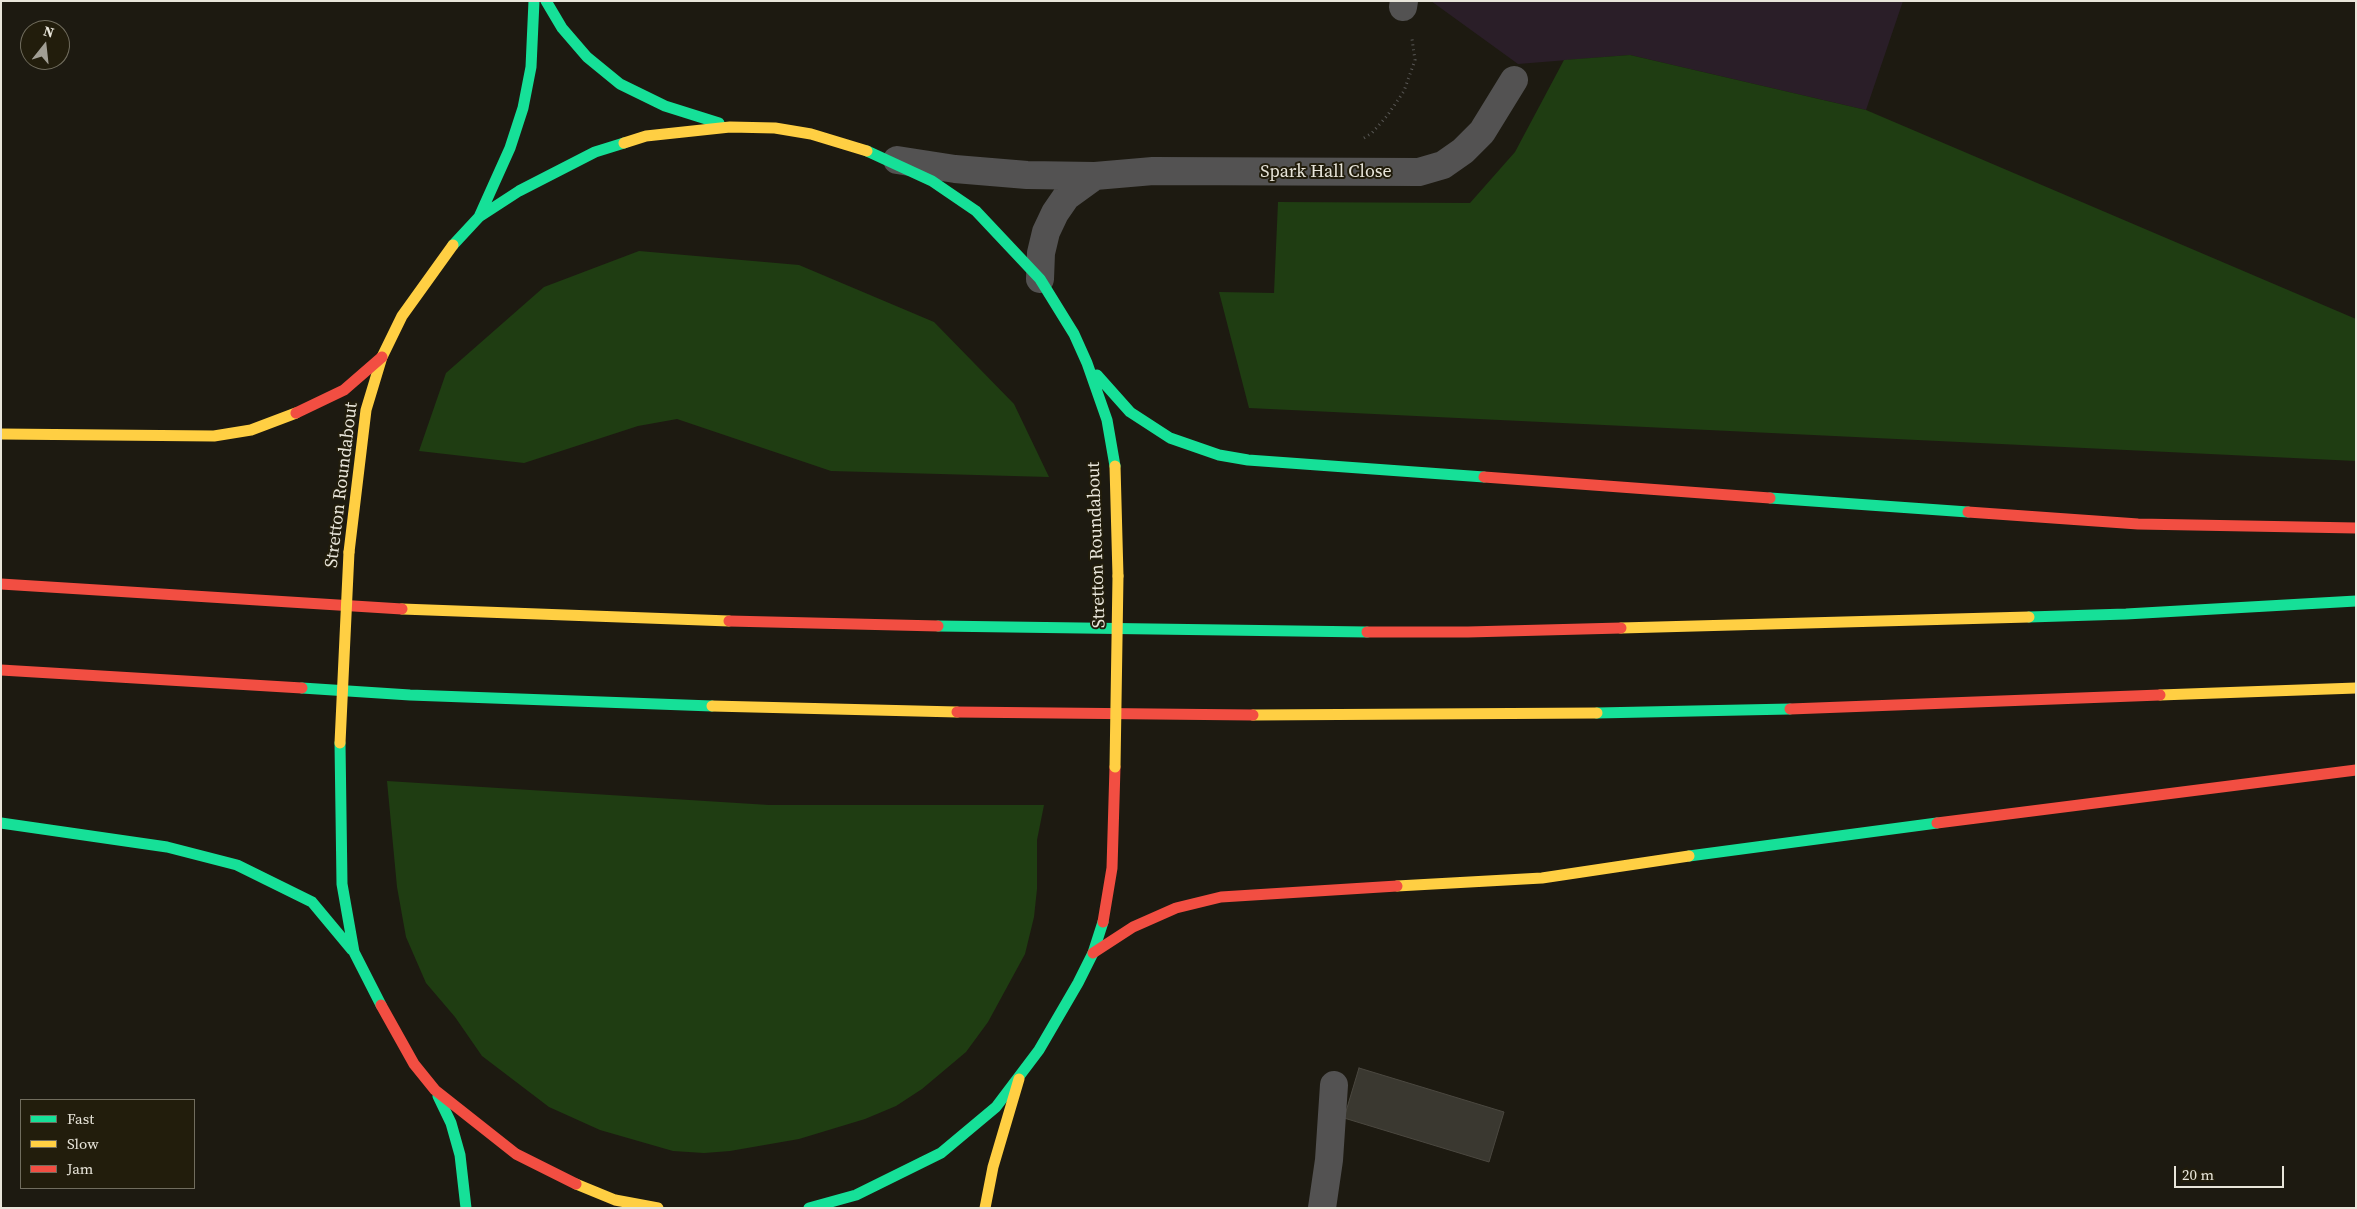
<!DOCTYPE html>
<style>
body{margin:0}
#map{position:relative;width:2357px;height:1209px;overflow:hidden;background:#1d1a11;font-family:"Source Serif 4",serif}
canvas{display:block}
.frame{position:absolute;inset:0;border:2px solid #e8e5da;pointer-events:none}
.legend{position:absolute;left:20px;top:1099px;width:175px;height:90px;box-sizing:border-box;background:#221d0c;border:1px solid #716d5e;margin:0;padding:6px 9px;list-style:none;font-size:15px;color:#e8e5da}
.legend li{display:flex;align-items:center;gap:10px;height:25px}
.legend b{width:25px;border:1px solid #716d5e}
.north{position:absolute;left:20px;top:20px;width:50px;height:50px;box-sizing:border-box;background:#221d0c;border:1px solid #716d5e;border-radius:50%;rotate:16deg;font-size:14px;font-weight:700;line-height:20px;text-align:center;color:#e8e5da}
.north::after{content:'';display:block;margin:auto;width:18px;height:22px;background:#a19e94;clip-path:polygon(50% 0,100% 100%,50% 72%,0 100%)}
.scale{position:absolute;left:2174px;top:1166px;width:110px;height:22px;box-sizing:border-box;border:2px solid #e8e5da;border-top:0;padding-left:6px;font-size:15px;line-height:18px;white-space:nowrap;color:#e8e5da;-webkit-text-stroke:4px #221d0c;paint-order:stroke}
</style>
<div id="map">
<canvas width="2357" height="1209"></canvas>
<div class="frame"></div>
<ul class="legend">
<li><b style="height:6px;background:#16e098"></b>Fast</li>
<li><b style="height:6px;background:#ffcf43"></b>Slow</li>
<li><b style="height:6px;background:#f24e42"></b>Jam</li>
</ul>
<div class="north">N</div>
<div class="scale">20 m</div>
</div>
<script>
const ctx = document.querySelector('canvas').getContext('2d');
ctx.lineJoin = 'round';
function paint(path, color) { ctx.fillStyle = color; ctx.fill(path, 'evenodd'); }
const toPath = rows => new Path2D(rows.map(r => 'M' + r).join(''));
function strokePath(path, color, width, dash) { ctx.strokeStyle = color; ctx.lineWidth = width; ctx.lineCap = dash ? 'butt' : 'round'; ctx.setLineDash(dash || []); ctx.stroke(path); }
function drawText(font, color, halo, rows, align = 'center') {
  ctx.font = font + ' "Source Serif 4",serif'; ctx.lineWidth = 4; ctx.setLineDash([]); ctx.textBaseline = 'middle'; ctx.strokeStyle = halo; ctx.fillStyle = color; for (const [text, x, y, turn = 0] of rows) {
    ctx.save(); ctx.translate(x, y); ctx.rotate((+turn || 0) * Math.PI / 180); ctx.textAlign = isNaN(turn) ? turn : align; if (halo) ctx.strokeText(text, 0, 0); ctx.fillText(text, 0, 0); ctx.restore();
  }
}
paint(toPath([
 [1431,1,1903,1,1866,110,1630,55,1518,64]
]), '#2a1e28');
paint(toPath([
 [1630,55,1866,110,2356,319,2356,461,1249,408,1219,292,1274,293,1278,202,1470,203,1515,152,1564,60],
 [639,251,799,265,934,322,1014,404,1049,477,831,471,677,419,638,426,524,463,419,451,446,373,544,287],
 [387,781,769,805,1044,805,1037,840,1037,889,1034,917,1025,954,988,1022,966,1052,922,1089,896,1106,865,1119,799,1139,730,1151,704,1153,673,1151,600,1130,549,1107,482,1056,455,1017,426,983,406,937,397,887]
]), '#1f3d12');
const building = toPath([
 [1359,1068,1504,1112,1489,1162,1344,1118,1359,1068]
]);
paint(building, '#3a3830');
strokePath(building, '#4b4840', 1);
strokePath(toPath([
 [1364,138,1372,133,1387,116,1404,91,1415,60,1412,39]
]), '#595856', 3, [1, 4]);
strokePath(toPath([
 [1403,7,1404,1],
 [897,160,955,169,1027,175,1095,176,1153,171,1419,172,1443,165,1463,151,1482,132,1514,80],
 [1040,279,1041,253,1046,232,1055,213,1066,197,1095,176],
 [1322,1208,1329,1160,1334,1085]
]), '#535252', 28);
strokePath(toPath([
 [546,1,562,28,587,57,620,84,665,106,719,123],
 [867,151,932,181,976,211,1040,279,1074,334,1087,363,1107,420,1115,466],
 [479,217,510,148,523,108,531,67,534,1],
 [453,245,479,217,519,191,595,152,624,143],
 [1097,375,1130,412,1170,438,1219,455,1248,460,1484,477],
 [1770,498,1968,512],
 [2029,617,2126,614,2356,601],
 [938,626,1367,632],
 [302,688,410,695,712,706],
 [1597,713,1790,709],
 [340,743,342,884,354,952,381,1005],
 [1,823,167,847,237,865,312,902,352,950],
 [1689,856,1937,823],
 [438,1096,451,1123,460,1155,466,1208],
 [809,1208,856,1195,941,1153,996,1107,1039,1050,1078,983,1093,953,1103,922]
]), '#16e098', 11);
strokePath(toPath([
 [624,143,646,136,730,127,775,128,811,134,867,151],
 [1,434,214,436,251,430,296,413],
 [1115,466,1118,576],
 [349,552,366,410,382,357,402,316,453,245],
 [402,609,729,621],
 [1621,628,2029,617],
 [2160,695,2356,688],
 [712,706,957,712],
 [1253,715,1597,713],
 [1397,886,1542,878,1689,856],
 [576,1184,615,1200,658,1208],
 [985,1208,993,1167,1019,1079]
]), '#ffcf43', 11);
strokePath(toPath([
 [296,413,344,390,382,357],
 [1484,477,1770,498],
 [1968,512,2138,524,2356,528],
 [1,584,402,609],
 [729,621,938,626],
 [1367,632,1468,632,1621,628],
 [1,670,302,688],
 [1790,709,2160,695],
 [957,712,1253,715],
 [1937,823,2356,770],
 [1103,922,1112,868,1115,767],
 [1093,953,1133,927,1176,908,1221,897,1397,886],
 [381,1005,414,1064,435,1090,516,1154,576,1184]
]), '#f24e42', 11);
strokePath(toPath([
 [340,743,349,552],
 [1115,767,1118,576]
]), '#ffcf43', 11);
drawText('18px', '#e8e5da', '#221d0c', [
 ["Spark Hall Close",1326,172],
 ["Stretton Roundabout",342,485,-83],
 ["Stretton Roundabout",1097,545,-92]
]);
</script>
